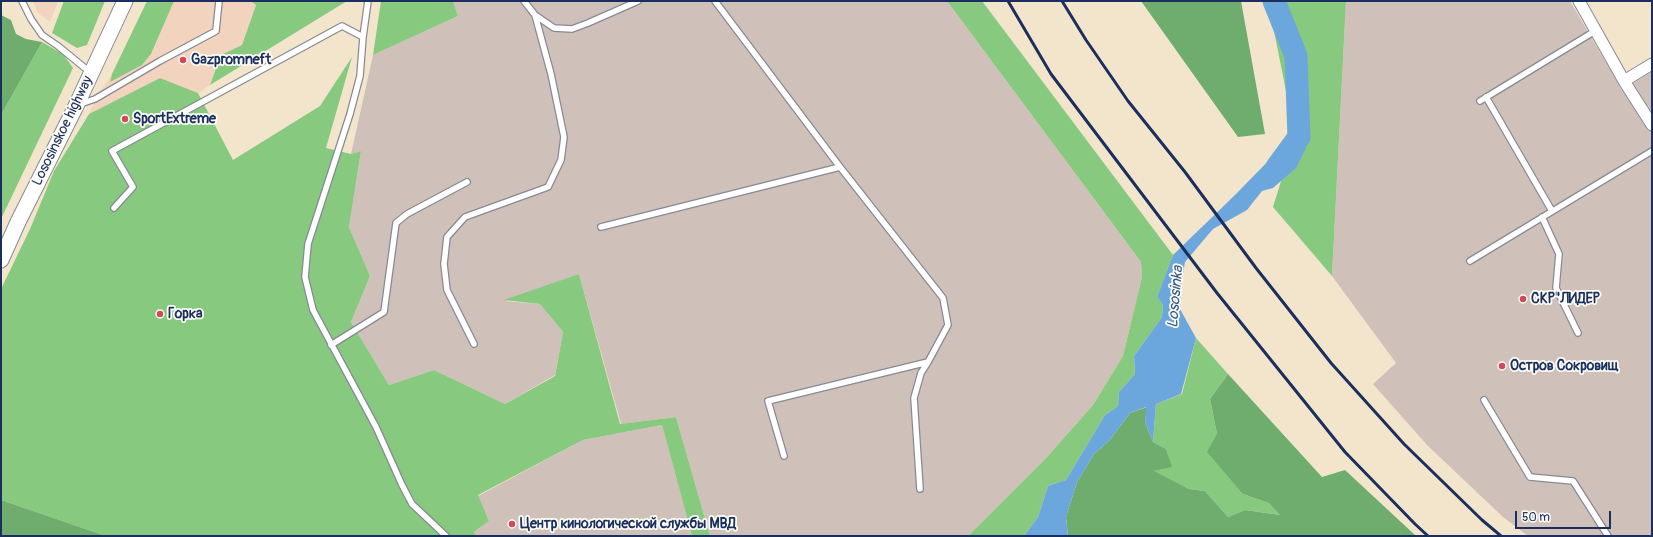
<!DOCTYPE html>
<meta charset="utf-8">
<style>
body{margin:0}
#map{position:relative;width:1653px;height:537px;overflow:hidden;background:#f3e5cc;font-family:Pangolin,sans-serif}
canvas{display:block}
.frame{position:absolute;inset:0;border:2px solid #1b2f5e;pointer-events:none}
.scale{position:absolute;left:1515px;top:511px;width:96px;height:18px;box-sizing:border-box;border:2px solid #1b2f5e;border-top:0;padding-left:5px;font-size:12px;line-height:14px;white-space:nowrap;color:#1b2f5e;-webkit-text-stroke:3px #fdfcf7;paint-order:stroke}
</style>
<div id="map">
<canvas width="1653" height="537"></canvas>
<div class="frame"></div>
<div class="scale">50 m</div>
</div>
<script>
const ctx = document.querySelector('canvas').getContext('2d');
ctx.lineJoin = 'round';
function paint(path, color) { ctx.fillStyle = color; ctx.fill(path, 'evenodd'); }
const toPath = rows => new Path2D(rows.map(r => 'M' + r).join(''));
function strokePath(path, color, width, dash) { ctx.strokeStyle = color; ctx.lineWidth = width; ctx.lineCap = dash ? 'butt' : 'round'; ctx.setLineDash(dash || []); ctx.stroke(path); }
function drawText(font, color, halo, rows, align = 'center') {
  ctx.font = font + ' Pangolin,sans-serif'; ctx.lineWidth = 3.5; ctx.setLineDash([]); ctx.textBaseline = 'middle'; ctx.strokeStyle = halo; ctx.fillStyle = color; for (const [text, x, y, turn = 0] of rows) {
    ctx.save(); ctx.translate(x, y); ctx.rotate((+turn || 0) * Math.PI / 180); ctx.textAlign = isNaN(turn) ? turn : align; if (halo) ctx.strokeText(text, 0, 0); ctx.fillText(text, 0, 0); ctx.restore();
  }
}
paint(toPath([
 [33,1,58,1,50,22,38,13],
 [174,1,251,1,256,5,242,45,221,55,210,85,198,93,160,78,89,114,95,99,112,74,110,82,151,54]
]), '#f2d4be');
paint(toPath([
 [453,1,947,1,1141,262,1142,277,1123,356,1093,405,1047,457,968,536,710,536,676,417,621,424,579,274,505,301,540,304,563,332,555,375,505,404,434,370,389,385,351,322,370,276,349,227,361,151,351,154,373,55,458,16],
 [1346,1,1570,1,1622,90,1652,72,1652,536,1528,536,1503,517,1427,445,1373,384,1396,363,1332,276],
 [662,425,692,536,477,536,474,532,489,521,478,496,583,440]
]), '#cfc0ba');
paint(toPath([
 [64,1,105,1,87,45,77,48,52,33],
 [147,1,174,1,151,54,142,65,110,82,112,74],
 [251,1,347,1,210,85,221,55,242,45,256,5],
 [381,1,453,1,458,16,373,55],
 [947,1,982,1,1173,255,1157,297,1163,305,1162,317,1134,356,1135,374,1119,392,1118,406,1105,415,1066,480,1048,486,1038,517,1024,536,968,536,1047,457,1093,405,1123,356,1142,277,1141,262],
 [1268,1,1346,1,1332,276,1273,207,1295,136],
 [42,42,63,54,73,68,1,219,1,115],
 [352,57,326,148,351,154,361,151,349,227,370,276,351,322,389,385,434,370,505,404,555,376,563,332,540,304,504,300,579,274,620,424,676,417,710,536,692,536,662,425,583,440,478,495,489,521,474,532,477,536,106,536,1,500,1,289,30,229,54,171,89,114,160,78,198,93,233,160,320,106],
 [1196,338,1228,374,1210,399,1217,434,1243,494,1269,503,1281,515,1245,510,1228,517,1205,491,1189,489,1153,471,1171,467,1166,449,1153,442,1156,404,1182,394]
]), '#88c980');
paint(toPath([
 [1141,1,1241,1,1265,134,1238,137],
 [1,15,11,20,16,34,26,39,42,42,1,115],
 [1228,374,1322,477,1345,470,1416,536,1068,536,1066,517,1077,482,1094,454,1109,441,1130,413,1147,407,1145,422,1153,442,1166,449,1172,467,1154,471,1189,489,1205,491,1228,517,1245,510,1280,515,1269,503,1243,494,1207,452,1217,434,1210,399],
 [1,500,106,536,1,536]
]), '#6ead6e');
paint(toPath([
 [1288,137,1306,148,1296,168,1273,188,1262,191,1247,210,1213,229,1185,262,1181,287,1180,309,1196,338,1181,394,1156,404,1153,442,1145,422,1146,407,1130,413,1109,441,1094,454,1077,482,1066,517,1068,536,1024,536,1038,517,1048,486,1066,480,1105,415,1118,406,1119,392,1135,374,1134,356,1162,317,1163,305,1157,297,1173,255,1236,194,1275,154]
]), '#6ba7dc');
strokePath(toPath([
 [1274,1,1296,56,1299,137,1277,167]
]), '#6ba7dc', 23);
const lane = toPath([
 [22,1,31,19,42,35,58,46,91,73],
 [368,1,363,37,360,76,350,114,308,244,305,277,313,310,376,427,402,485,412,504,446,536],
 [524,1,535,15,554,28,572,29,588,23,638,1],
 [715,1,840,167,943,298,948,325,928,362,768,401,784,456],
 [1486,97,1552,211],
 [1480,101,1595,31],
 [80,104,95,99,160,61,216,31,219,1],
 [114,208,133,187,112,151,342,26,363,37],
 [1542,217,1559,254,1556,288,1578,333],
 [601,227,840,167],
 [1470,261,1652,151],
 [474,344,447,290,444,264,447,237,465,217,548,187,561,160,564,137,551,74,535,15],
 [331,345,384,312,396,223,407,214,467,182],
 [1484,400,1530,477,1573,481,1608,536],
 [920,489,914,398,921,373,928,362]
]);
const street = toPath([
 [1579,1,1624,81,1652,125],
 [1624,81,1652,64]
]);
const secondary = toPath([
 [1,260,18,222,76,106,125,1]
]);
strokePath(lane, '#878a95', 8);
strokePath(street, '#878a95', 13);
strokePath(secondary, '#878a95', 17);
strokePath(lane, '#fff', 5.5);
strokePath(street, '#fff', 11);
strokePath(secondary, '#fff', 15);
strokePath(toPath([
 [1008,1,1051,74,1217,293,1345,452,1415,524,1428,536],
 [1062,1,1086,40,1128,101,1185,172,1256,268,1331,363,1404,444,1482,520,1501,536]
]), '#1b2f5e', 3);
for (const [x, y, r, color] of [
 [183,60,4,"#d1495b"],
 [125,119,4,"#d1495b"],
 [1523,299,4,"#d1495b"],
 [160,314,4,"#d1495b"],
 [1502,366,4,"#d1495b"],
 [512,524,4,"#d1495b"]
]) { const dot = new Path2D(); dot.arc(x, y, r, 0, 2 * Math.PI); ctx.fillStyle = color; ctx.fill(dot); strokePath(dot, '#fdfcf7', 1.5); }
drawText('bold 14px', '#1b2f5e', '#fdfcf7', [
 ["Gazpromneft",191,60],
 ["SportExtreme",133,119],
 ["СКР\"ЛИДЕР",1531,299],
 ["Горка",168,314],
 ["Остров Сокровищ",1510,366],
 ["Центр кинологической службы МВД",520,524]
], 'left');
drawText('14px', '#1b2f5e', '#fdfcf7', [
 ["Lososinskoe highway",63,131,-64]
]);
drawText('italic 15px', '#37598a', '#fdfcf7', [
 ["Lososinka",1176,297,-85]
]);
</script>
